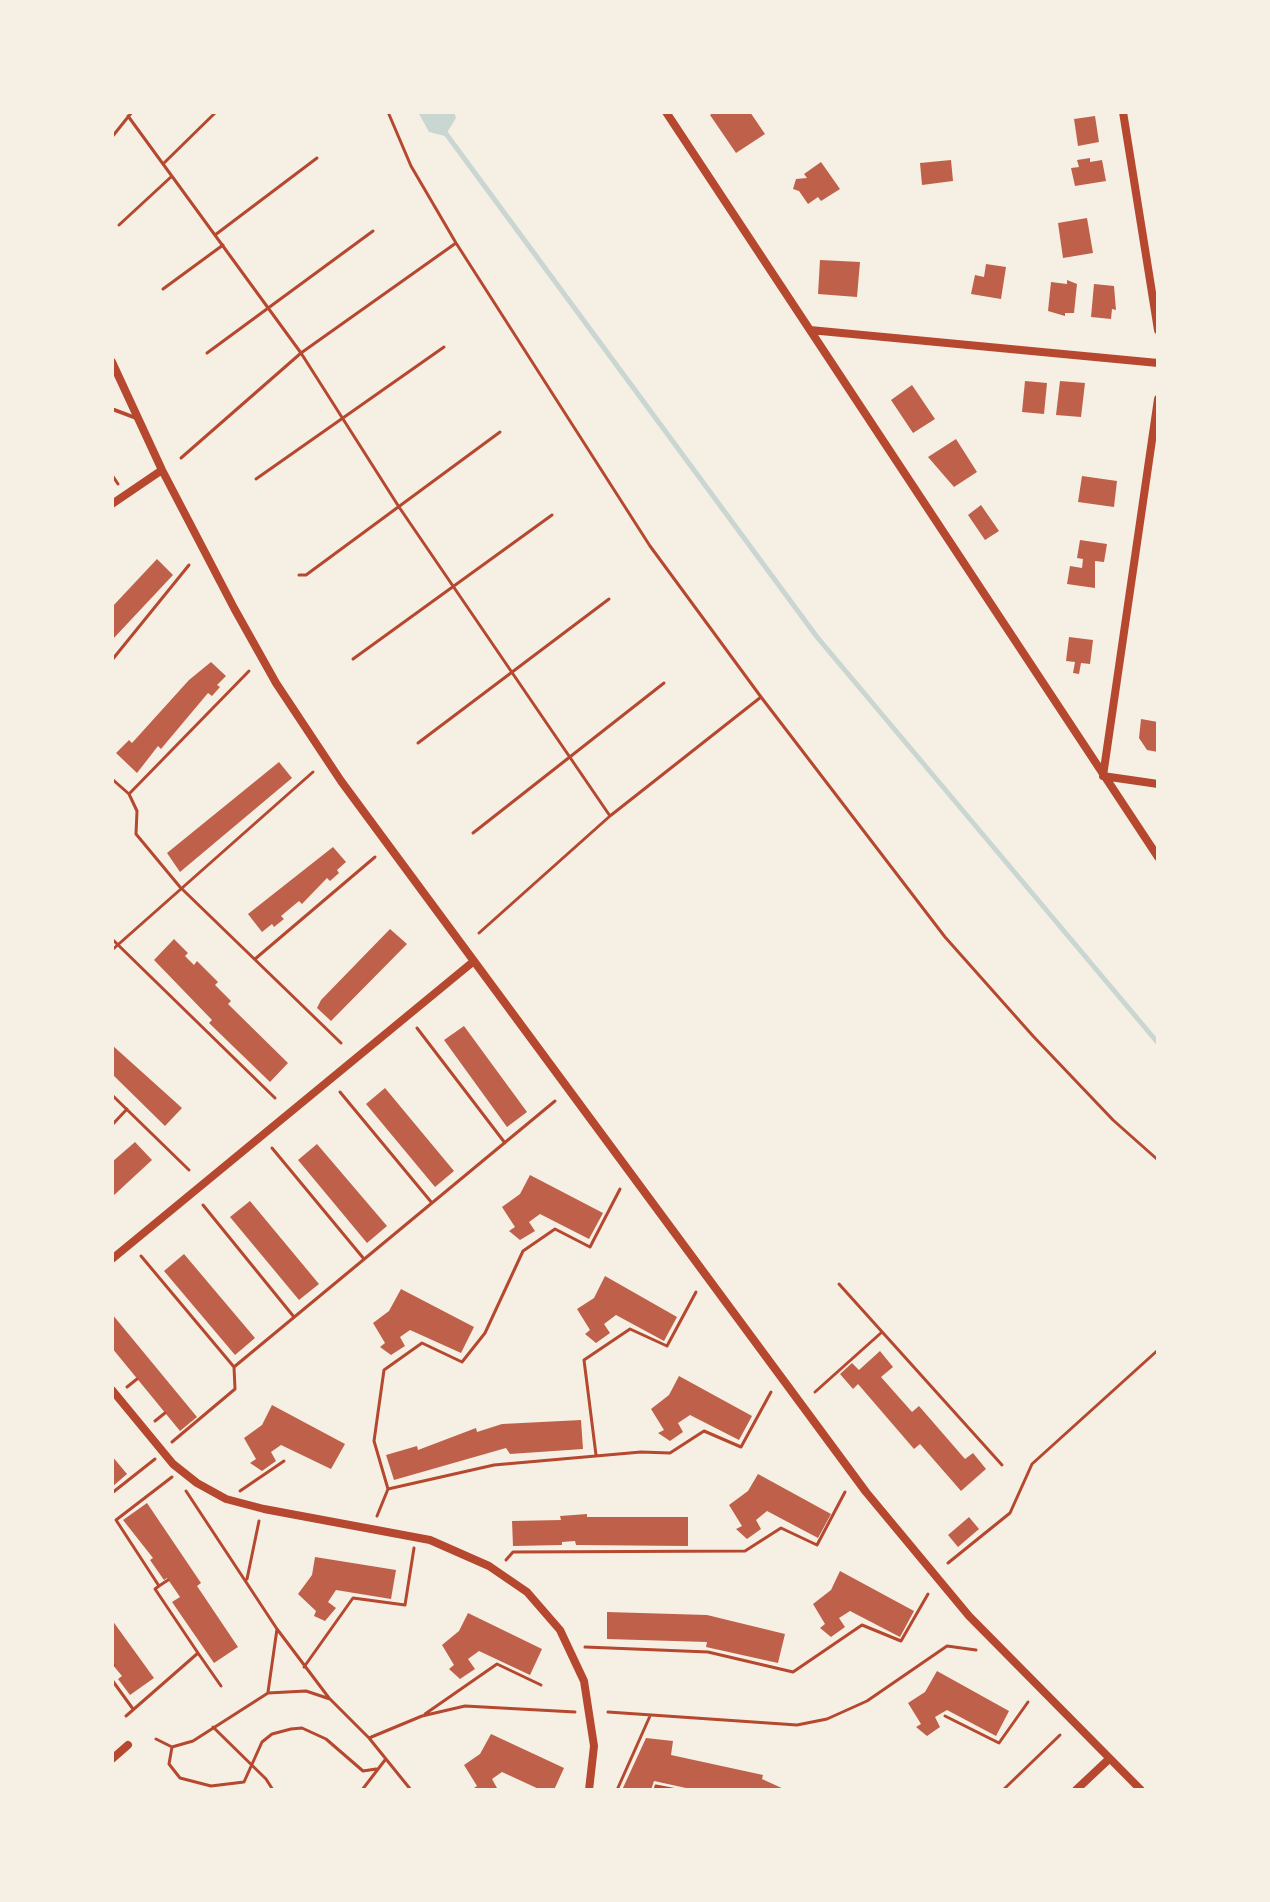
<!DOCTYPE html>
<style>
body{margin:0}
#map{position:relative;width:1270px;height:1902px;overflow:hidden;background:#f6efe4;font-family:"PT Serif",serif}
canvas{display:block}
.frame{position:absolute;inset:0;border:114px solid #f6efe4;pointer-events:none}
</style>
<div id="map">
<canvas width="1270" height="1902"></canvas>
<div class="frame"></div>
</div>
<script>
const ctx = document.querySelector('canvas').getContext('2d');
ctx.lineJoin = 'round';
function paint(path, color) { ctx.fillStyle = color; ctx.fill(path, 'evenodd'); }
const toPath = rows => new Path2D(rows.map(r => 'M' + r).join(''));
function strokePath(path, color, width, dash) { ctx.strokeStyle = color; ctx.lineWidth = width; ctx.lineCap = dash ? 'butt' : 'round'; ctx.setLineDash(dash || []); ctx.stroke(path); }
paint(toPath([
 [418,112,454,112,456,118,445,136,429,132]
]), '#c9d6d2');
strokePath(toPath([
 [444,131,817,637,1158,1043]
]), '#c9d6d2', 5);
paint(toPath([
 [714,112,750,112,765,134,736,153,710,115],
 [1095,116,1099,142,1078,146,1074,119],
 [1090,158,1090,162,1102,160,1106,181,1075,186,1071,168,1079,167,1077,160],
 [951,160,953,181,922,185,920,163],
 [821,162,840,189,821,201,818,197,808,204,799,191,793,189,796,179,807,178,804,174],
 [1087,218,1093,253,1063,258,1058,223],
 [820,260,860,262,857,297,818,294],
 [986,264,1006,267,1001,299,971,294,975,275,984,277],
 [1067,280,1077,284,1074,313,1065,313,1065,316,1048,311,1051,282,1067,284],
 [1094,284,1114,286,1116,310,1112,309,1111,319,1091,317],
 [1025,381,1047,383,1044,414,1022,412],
 [1060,381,1085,383,1081,417,1056,415],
 [912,385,935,419,913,433,891,400],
 [956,439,977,472,954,487,928,457],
 [1082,476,1117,481,1114,507,1078,502],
 [981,505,999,531,985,540,968,515],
 [1080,540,1107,544,1104,562,1095,561,1095,588,1067,584,1070,566,1082,568,1083,559,1077,558],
 [157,559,173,575,112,640,112,607],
 [1069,637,1093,640,1090,664,1081,663,1079,674,1073,673,1075,662,1066,661],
 [211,662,226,676,217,685,220,687,212,696,208,693,161,749,158,746,137,773,116,753,129,740,132,743,189,680],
 [1141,719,1158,722,1158,752,1147,750,1139,738],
 [279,762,292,778,180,872,167,853],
 [333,847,346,862,337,870,339,873,330,881,327,878,302,904,299,901,281,916,284,919,274,927,272,924,262,932,248,914],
 [390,929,407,944,331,1021,317,1008,321,1000],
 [174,939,188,953,185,956,194,965,197,961,218,982,215,985,231,1001,228,1004,288,1063,270,1082,209,1023,212,1020,154,960],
 [464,1026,527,1112,507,1127,444,1040],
 [112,1045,182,1108,165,1126,112,1074],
 [385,1088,454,1171,435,1187,366,1104],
 [135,1142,152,1160,112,1197,112,1162],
 [317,1144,387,1226,367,1243,298,1160],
 [530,1175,603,1213,589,1239,540,1214,529,1222,535,1231,520,1240,509,1231,515,1227,502,1207,520,1194],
 [250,1201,319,1284,299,1300,230,1217],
 [184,1254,255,1338,235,1355,164,1271],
 [605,1276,677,1317,664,1341,616,1315,604,1324,610,1333,596,1343,585,1334,590,1330,577,1309,594,1298],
 [401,1289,474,1327,461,1353,410,1330,400,1337,405,1346,391,1355,380,1347,385,1343,373,1323,389,1311],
 [112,1314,197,1417,180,1431,112,1348],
 [880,1351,893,1367,881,1377,912,1412,919,1406,965,1459,973,1453,986,1469,961,1491,920,1444,914,1449,858,1384,853,1389,840,1374,852,1363,859,1370],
 [679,1376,752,1416,739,1440,690,1415,678,1423,683,1432,670,1441,658,1433,664,1430,651,1409,669,1395],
 [272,1405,345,1444,331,1469,281,1445,271,1452,276,1461,262,1471,250,1463,256,1459,244,1438,262,1425],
 [581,1420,583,1449,510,1454,506,1448,394,1480,386,1455,417,1446,418,1450,476,1428,477,1432,502,1424],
 [112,1456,127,1474,112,1487],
 [758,1474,831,1514,818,1538,767,1511,756,1520,761,1529,747,1539,736,1529,742,1526,729,1505,748,1491],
 [147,1503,201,1583,197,1586,238,1647,214,1663,172,1602,180,1597,167,1578,164,1580,150,1560,153,1558,123,1520],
 [587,1514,587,1517,688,1517,688,1546,576,1545,575,1541,562,1542,562,1545,513,1546,512,1521,561,1520,560,1516],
 [969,1517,979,1529,958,1547,948,1535],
 [315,1557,396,1570,391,1599,336,1590,328,1602,336,1608,325,1621,314,1616,316,1611,298,1594,312,1575],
 [840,1571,914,1611,900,1637,850,1611,839,1618,845,1627,831,1637,820,1628,825,1624,813,1604,831,1590],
 [607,1612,707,1615,785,1634,778,1663,706,1647,707,1642,607,1639],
 [468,1613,542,1649,530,1675,479,1651,468,1659,475,1669,460,1679,449,1669,454,1665,442,1645,459,1631],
 [112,1620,154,1678,130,1695,118,1679,122,1676,112,1664],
 [937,1671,1009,1711,996,1736,947,1710,935,1717,940,1727,927,1736,916,1727,921,1724,908,1703,925,1692],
 [491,1734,564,1768,554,1790,541,1790,502,1772,492,1779,497,1788,494,1790,471,1790,477,1786,464,1765,480,1754],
 [646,1738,673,1741,671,1755,763,1775,762,1779,786,1790,695,1790,654,1781,651,1790,622,1790]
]), '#bf614a');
strokePath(toPath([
 [388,112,411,166,456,243,650,546,761,697,945,937,1033,1036,1113,1120,1158,1160],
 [128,116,301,353,399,507,610,816],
 [112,137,132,112],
 [164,163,216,112],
 [119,225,172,176],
 [215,235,317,158],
 [163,289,223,245],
 [207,353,373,231],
 [181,458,301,353,456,243],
 [112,475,118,484],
 [256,479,444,347],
 [299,575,306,575,500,432],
 [353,659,552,515],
 [112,660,189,565],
 [249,671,129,794,137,811,136,834,180,887,341,1043],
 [418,743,609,599],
 [112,779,129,794],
 [473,833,664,683],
 [479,933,610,816,761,697],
 [112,939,275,1098],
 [112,950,313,772],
 [255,959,375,857],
 [417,1028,505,1143],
 [340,1092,432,1203],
 [112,1095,189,1170],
 [112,1125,127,1109],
 [272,1148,364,1259],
 [203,1205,294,1317],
 [141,1256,234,1367],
 [839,1284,1002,1465],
 [127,1387,137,1379],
 [815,1392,882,1332],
 [155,1421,165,1413],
 [172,1442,235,1389,234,1367,555,1101],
 [596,1455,584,1360,630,1329,667,1346,696,1292],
 [388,1489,374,1441,384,1370,422,1343,462,1362,485,1333,523,1251,555,1229,590,1247,620,1189],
 [186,1491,277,1629,329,1698],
 [240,1491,284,1461],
 [112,1493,155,1459],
 [377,1516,388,1489,494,1465,641,1452,670,1453,704,1431,741,1447,771,1392],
 [506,1560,513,1552,745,1551,781,1528,817,1545,845,1492],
 [948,1563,1010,1513,1032,1464,1158,1350],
 [247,1579,259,1521],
 [159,1586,168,1580],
 [585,1647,708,1652,793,1672,862,1625,901,1641,928,1594],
 [198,1653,221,1686],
 [112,1666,114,1665],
 [304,1667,353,1598,405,1605,414,1548],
 [112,1680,133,1709],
 [268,1692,277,1629],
 [608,1712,797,1725,827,1719,867,1701,947,1646,976,1650],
 [425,1714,497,1664,541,1685],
 [126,1716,198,1653,155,1589,159,1586,116,1520,172,1477],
 [945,1716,999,1743,1028,1702],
 [213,1727,266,1779,273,1790],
 [369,1738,411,1790],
 [156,1739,172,1747],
 [172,1747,193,1741,268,1693,306,1691,330,1699,369,1738,422,1716,465,1706,575,1712],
 [172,1747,169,1764,180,1778,211,1786,244,1782,262,1742,272,1734,291,1729,302,1728,326,1739,363,1771,376,1769],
 [362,1790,385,1760],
 [617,1790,650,1716],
 [655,1790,656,1786,677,1790],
 [1003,1790,1060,1735]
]), '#b5482f', 3);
strokePath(toPath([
 [112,409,136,418]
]), '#b5482f', 4);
strokePath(toPath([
 [666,112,1158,857],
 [1123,112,1158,330],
 [810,330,1158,363],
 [112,362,162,470,234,608,276,683,341,781,866,1492,969,1616,1141,1790],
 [1158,399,1103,776,1158,784],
 [112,504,162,470],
 [112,1259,474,961],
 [112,1390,173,1464,197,1483,226,1499,264,1509,430,1540,489,1566,527,1592,560,1630,584,1681,594,1746,589,1790],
 [112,1759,128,1745],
 [1076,1790,1109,1759]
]), '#b5482f', 8);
</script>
